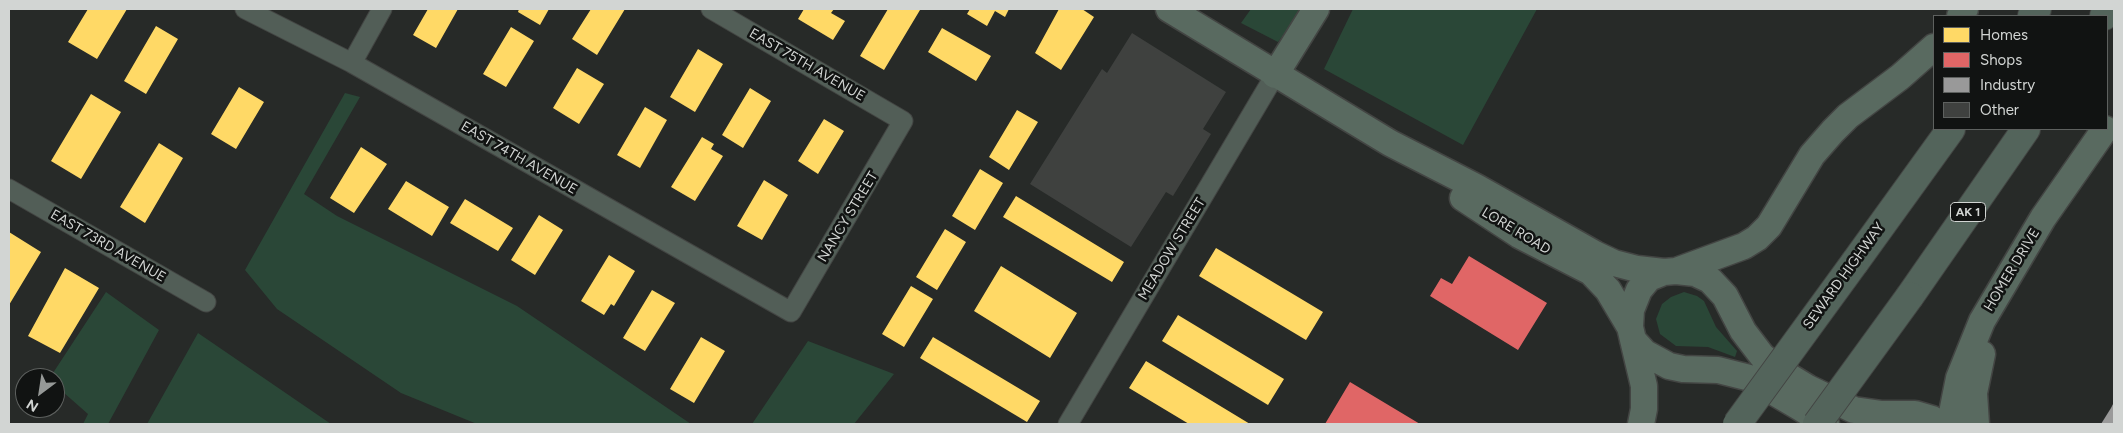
<!DOCTYPE html>
<style>
body{margin:0}
#map{position:relative;width:2123px;height:433px;overflow:hidden;background:#272a28;font-family:Figtree,sans-serif}
canvas{display:block}
.frame{position:absolute;inset:0;border:10px solid #d2d5d3;pointer-events:none}
.legend{position:absolute;left:1933px;top:15px;width:175px;height:115px;box-sizing:border-box;background:#111312;border:1px solid #5e615f;margin:0;padding:6px 9px;list-style:none;font-size:15px;color:#d2d5d3}
.legend li{display:flex;align-items:center;gap:10px;height:25px}
.legend b{width:25px;border:1px solid #5e615f}
.north{position:absolute;left:15px;top:368px;width:50px;height:50px;box-sizing:border-box;background:#111312;border:1px solid #5e615f;border-radius:50%;rotate:211deg;font-size:14px;font-weight:700;line-height:20px;text-align:center;color:#d2d5d3}
.north::after{content:'';display:block;margin:auto;width:18px;height:22px;background:#969997;clip-path:polygon(50% 0,100% 100%,50% 72%,0 100%)}
</style>
<div id="map">
<canvas width="2123" height="433"></canvas>
<div class="frame"></div>
<ul class="legend">
<li><b style="height:14px;background:#ffd966"></b>Homes</li>
<li><b style="height:14px;background:#e06666"></b>Shops</li>
<li><b style="height:14px;background:#999"></b>Industry</li>
<li><b style="height:14px;background:#3f413f"></b>Other</li>
</ul>
<div class="north">N</div>
</div>
<script>
const c = document.querySelector('canvas').getContext('2d');
c.lineJoin = 'round';
function paint(path, color) {
  c.fillStyle = color;
  c.fill(path, 'evenodd');
}
function toPath(rows) {
  const path = new Path2D();
  for (const r of rows) {
    path.moveTo(r[0], r[1]);
    for (let i = 2; i < r.length; i += 2) path.lineTo(r[i], r[i + 1]);
  }
  return path;
}
function trace(path, color, width, dash) {
  c.strokeStyle = color;
  c.lineWidth = width;
  c.lineCap = dash ? 'butt' : 'round';
  c.setLineDash(dash || []);
  c.stroke(path);
}
function label(font, color, halo, rows, align = 'center') {
  c.font = font + ' Figtree,sans-serif';
  c.lineWidth = 5;
  c.setLineDash([]);
  c.textBaseline = 'middle';
  c.strokeStyle = halo;
  c.fillStyle = color;
  for (const [text, x, y, turn = 0] of rows) {
    c.save();
    c.translate(x, y);
    c.rotate((+turn || 0) * Math.PI / 180);
    c.textAlign = isNaN(turn) ? turn : align;
    if (halo) c.strokeText(text, 0, 0);
    c.fillText(text, 0, 0);
    c.restore();
  }
}
paint(toPath([
 [1251,9,1303,9,1278,42,1241,23],
 [1353,9,1537,9,1463,145,1324,69],
 [345,93,360,97,304,194,337,216,517,306,691,424,477,424,401,393,277,309,245,270],
 [106,292,159,330,108,424,83,424,88,414,63,392,53,373],
 [1684,292,1697,296,1704,301,1716,327,1737,351,1735,357,1708,347,1676,346,1660,334,1656,319,1662,304,1671,297],
 [198,333,331,424,147,424],
 [808,341,894,374,854,424,752,424]
]), '#2a4737');
paint(toPath([
 [88,9,127,9,97,59,68,42],
 [428,9,458,9,436,48,413,35],
 [519,9,549,9,540,25,518,12],
 [591,9,625,9,597,55,572,39],
 [804,9,834,9,831,13,845,21,833,40,798,19],
 [888,9,920,10,884,70,860,56],
 [970,9,1009,9,1005,17,995,11,987,26,967,14],
 [1059,9,1082,9,1094,17,1061,70,1035,53],
 [156,26,178,39,146,94,124,81],
 [511,27,534,41,506,87,483,74],
 [942,28,991,56,976,81,928,52],
 [698,49,723,64,695,112,670,97],
 [577,68,604,84,579,124,553,108],
 [239,87,264,102,236,149,211,134],
 [750,88,771,101,743,148,722,135],
 [91,94,121,112,81,179,51,161],
 [645,107,667,120,640,168,617,155],
 [1017,110,1038,122,1009,170,989,157],
 [824,119,844,131,818,174,798,161],
 [702,137,714,144,711,149,723,156,695,201,671,187],
 [159,143,183,158,145,223,120,207],
 [361,147,387,164,354,213,330,198],
 [980,169,1003,183,975,230,952,216],
 [764,180,788,195,762,240,737,226],
 [406,181,449,207,432,236,388,209],
 [1016,196,1124,262,1112,282,1003,217],
 [465,199,513,228,498,251,450,223],
 [539,215,563,230,535,275,511,260],
 [945,229,966,242,937,290,916,277],
 [9,232,41,252,9,305],
 [1216,248,1323,312,1306,340,1199,276],
 [609,255,635,271,614,306,611,304,604,315,581,301],
 [1001,266,1077,313,1050,358,974,311],
 [65,268,99,288,60,353,28,336],
 [911,286,933,299,904,347,882,334],
 [652,290,675,303,645,351,623,338],
 [1178,315,1284,379,1268,405,1162,341],
 [701,337,725,351,694,403,670,389],
 [933,337,1040,401,1027,422,920,358],
 [1146,361,1250,424,1189,424,1129,388]
]), '#ffd966');
paint(toPath([
 [1469,256,1547,303,1518,350,1430,296,1441,278,1452,284],
 [1350,382,1420,424,1325,424]
]), '#e06666');
paint(toPath([
 [2114,402,2114,424,2101,424,2111,408]
]), '#999');
paint(toPath([
 [1132,33,1226,92,1203,129,1211,134,1173,196,1166,192,1131,247,1030,184,1102,69,1107,73]
]), '#3f413f');
const street = toPath([
 [245,9,352,63,791,312,903,121,711,9],
 [352,63,382,9],
 [9,189,206,302],
 [1068,424,1275,75]
]);
const secondary = toPath([
 [1169,9,1390,143,1476,187,1595,254,1614,263,1637,269,1664,272],
 [1960,16,1965,9],
 [1275,75,1316,9],
 [1463,198,1519,235,1591,272,1608,290,1630,327],
 [1676,271,1744,246,1757,238,1769,226,1812,155,1833,131,1848,116,1900,77,1934,47],
 [1633,340,1645,353,1669,366,1683,369,1718,370,1750,378,1801,408,1826,424],
 [1641,424,1644,409,1644,386,1630,327,1631,310,1639,290,1649,278,1664,272,1676,271,1695,273,1710,280,1725,296,1743,331,1762,356,1780,371,1808,388,1854,410,1882,414,1915,414,1932,419,1940,424],
 [1953,424,1952,413,1959,378,1982,321,2043,218,2105,129],
 [1976,424,1974,393,1982,354]
]);
const highway = toPath([
 [2032,16,2037,9],
 [2104,16,2109,9],
 [1855,262,1951,129],
 [1910,296,2026,129]
]);
trace(street, '#434543', 21);
trace(secondary, '#434543', 29);
trace(highway, '#434543', 30);
trace(street, '#525e57', 19);
trace(secondary, '#596a60', 26);
trace(highway, '#53645b', 28);
const highwayBridge = toPath([
 [1737,424,1855,262],
 [1817,424,1910,296]
]);
trace(highwayBridge, '#434543', 30, []);
trace(highwayBridge, '#53645b', 28);
for (const [x, y, w] of [
 [1968,212,35]
]) {
  const box = new Path2D();
  box.roundRect(x - w / 2, y - 9.5, w, 19, 4);
  c.fillStyle = '#111312';
  c.fill(box);
  trace(box, '#d2d5d3', 1);
}
label('bold 12px', '#d2d5d3', null, [
 ["AK 1",1968,212]
]);
label('14px', '#d2d5d3', '#111312', [
 ["EAST 75TH AVENUE",807,65,30],
 ["EAST 74TH AVENUE",519,158,30],
 ["NANCY STREET",848,217,-59],
 ["LORE ROAD",1516,231,31],
 ["EAST 73RD AVENUE",108,246,30],
 ["MEADOW STREET",1172,249,-59],
 ["HOMER DRIVE",2012,270,-59],
 ["SEWARD HIGHWAY",1844,276,-54]
]);
</script>
